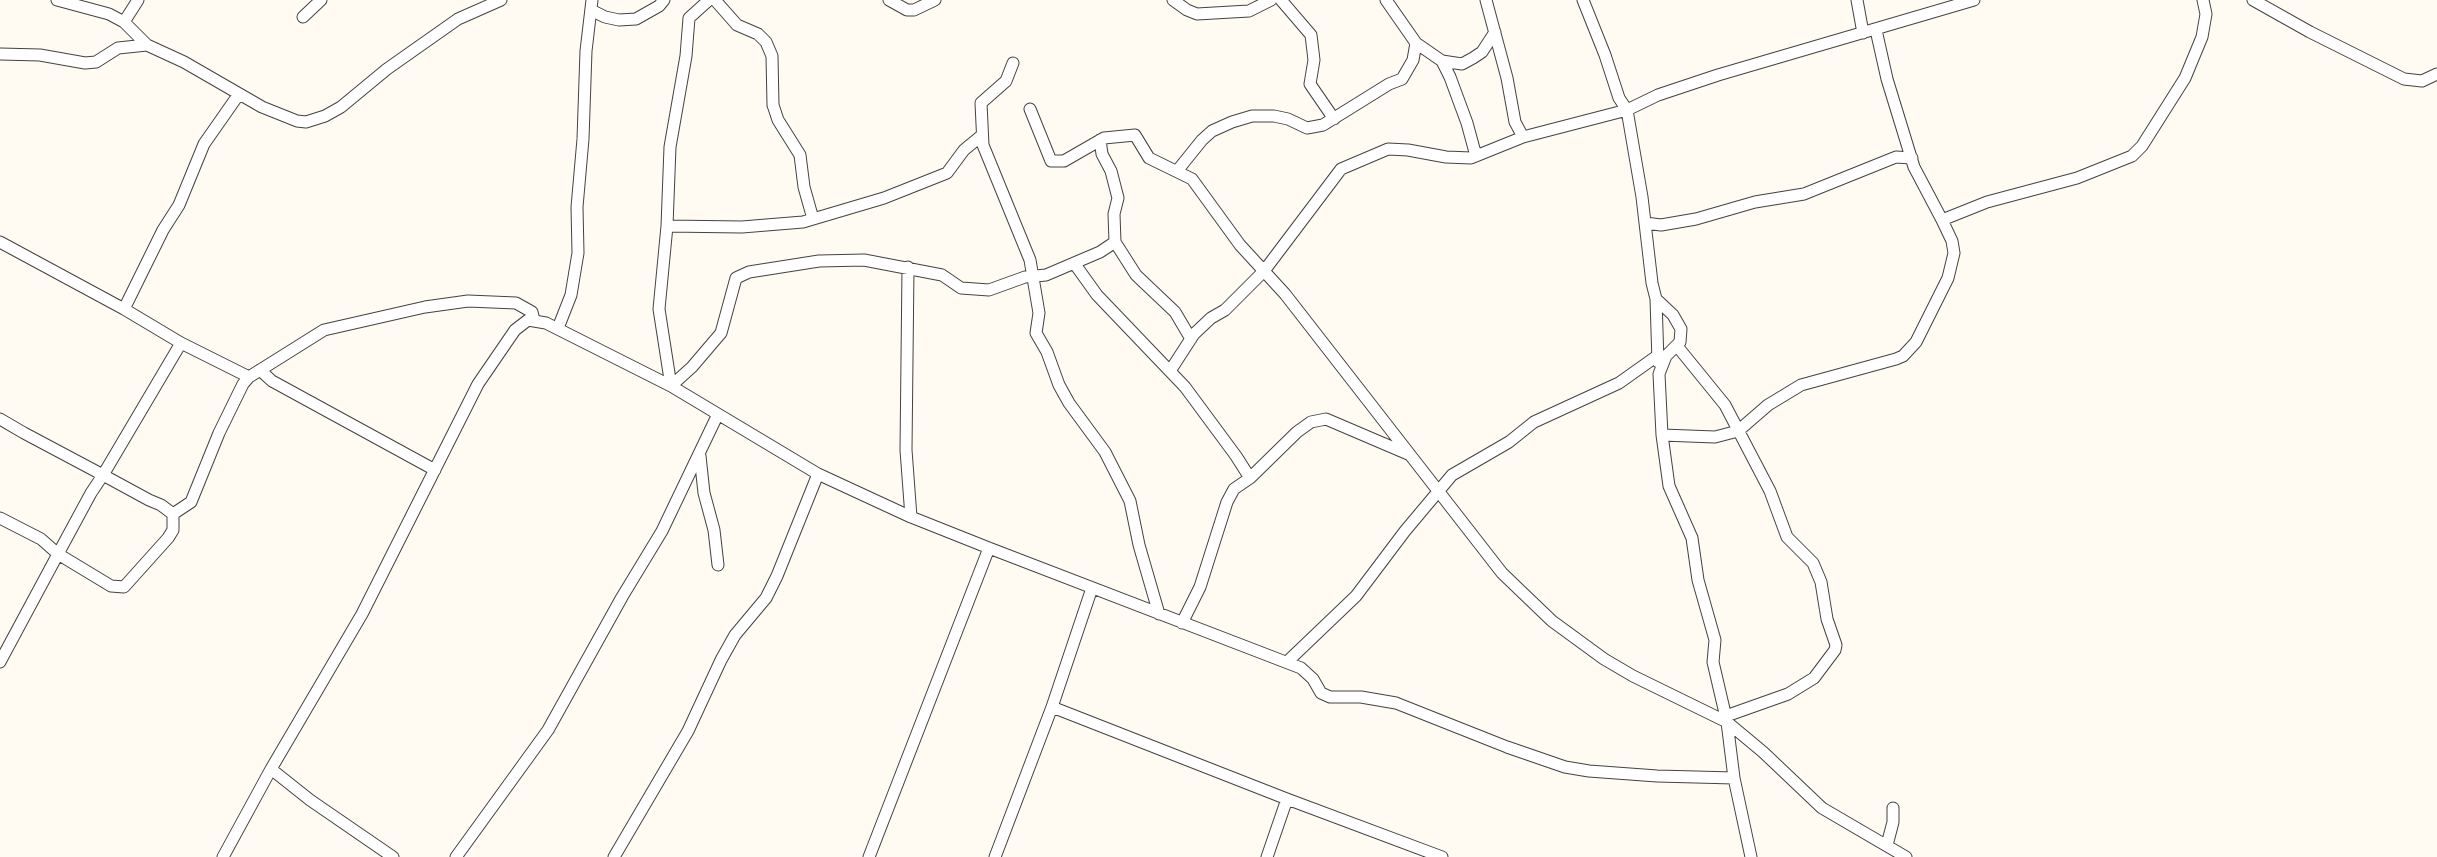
<!DOCTYPE html>
<style>
body{margin:0}
canvas{display:block;background:#fffaf2}
</style>
<canvas width="2437" height="857"></canvas>
<script>
const c = document.querySelector('canvas').getContext('2d');
c.lineJoin = 'round';
function toPath(rows) {
  const path = new Path2D();
  for (const r of rows) {
    path.moveTo(r[0], r[1]);
    for (let i = 2; i < r.length; i += 2) path.lineTo(r[i], r[i + 1]);
  }
  return path;
}
function trace(path, color, width, dash) {
  c.strokeStyle = color;
  c.lineWidth = width;
  c.lineCap = dash ? 'butt' : 'round';
  c.setLineDash(dash || []);
  c.stroke(path);
}
const minor = toPath([
 [57,0,109,14,124,22,147,45,184,62,262,107,297,121,306,122,325,116,341,107,387,69,458,19,501,0],
 [715,0,737,25,758,34,766,42,772,56,773,105,778,120,800,155,804,187,813,219],
 [889,0,907,10,914,10,935,0],
 [1173,0,1187,10,1197,14,1249,11,1271,0],
 [1281,0,1311,35,1314,60,1310,84,1334,119],
 [1386,0,1416,43,1442,61,1462,64,1473,58,1482,52,1495,32],
 [1486,0,1507,78,1515,122,1523,137,1627,110,1619,98,1605,55,1583,0],
 [1857,0,1863,33],
 [2253,0,2310,32,2404,79,2422,81,2437,74],
 [591,10,605,17,619,20,636,19,659,6,664,0],
 [303,17,321,0],
 [124,22,138,0],
 [0,54,40,55,85,63,96,62,118,48,147,45],
 [1442,61,1450,77,1467,123,1476,156],
 [1013,63,1006,81,981,103,983,145,1030,260,1039,313,1036,333,1047,352,1059,385,1069,403,1105,452,1130,501,1139,545,1159,614],
 [1030,109,1051,161,1064,161,1104,138,1135,135,1149,158,1192,179,1240,245,1285,294,1502,573,1552,621,1604,659,1633,676,1727,722,1763,752,1822,808,1906,857],
 [1100,140,1102,154,1111,171,1118,198,1114,214,1115,242,1136,275,1175,312,1191,339],
 [1177,171,1202,140,1212,131,1232,122,1252,116,1274,116,1288,119,1307,128,1323,125,1389,84,1402,79,1413,60,1416,43],
 [1942,220,1987,202,2077,178,2132,156,2142,146,2185,78,2202,37,2206,14,2203,0],
 [1645,223,1661,225,1696,219,1755,202,1804,194,1896,157,1912,158],
 [667,226,742,227,803,222,884,198,947,173,964,150,981,136],
 [0,242,124,309,181,343,249,377],
 [1074,263,1097,295,1185,387,1236,456,1250,478],
 [908,267,906,450,911,517],
 [1656,299,1658,362],
 [124,309,163,230,179,205,204,144,239,94],
 [558,328,571,295,578,253,577,207,583,139,586,51,592,0],
 [1677,346,1725,405,1770,491,1787,537,1813,563,1821,582,1827,619,1836,645,1835,650,1814,678,1788,694,1726,716],
 [260,370,272,381,435,470],
 [1170,371,1194,334,1211,318,1225,310,1264,271,1341,169,1388,149,1408,150,1446,157,1471,158,1523,137],
 [671,386,692,367,721,333,736,278,749,272,819,261,864,260,942,275,961,288,989,290,1025,277,1046,275,1100,252,1115,242],
 [671,386,659,309,667,226,670,147,686,56,689,18,709,0],
 [0,419,24,433,103,475,149,500,161,505,173,514,173,530,168,538,124,587,111,586,58,554,91,493,103,475,181,343],
 [1662,435,1715,437,1738,431,1768,405,1801,385,1896,359,1903,356,1916,342,1948,278,1954,253,1952,241,1942,220,1914,167,1887,79,1876,30],
 [700,456,704,493,714,530,718,565],
 [173,514,191,502,219,433,243,384,249,377,324,330,425,307,468,301,516,303,532,312,534,320],
 [0,518,41,539,58,554,0,662],
 [1182,623,1200,587,1227,502,1234,489,1250,478,1297,432,1311,422,1326,419,1408,454],
 [1287,662,1356,596,1405,531,1452,475,1509,442,1534,422,1619,383,1657,356],
 [1052,707,1287,799,1442,857],
 [271,769,310,800,393,857],
 [1887,845,1893,822,1893,808],
 [223,857,271,769,362,614,478,384,515,330,528,320,546,323,671,386,818,474,911,517,989,548,1301,668,1313,679,1321,693,1330,697,1361,697,1396,703,1507,747,1565,767,1589,771,1657,776,1734,778],
 [456,857,548,730,622,597,662,531,718,414],
 [614,857,688,731,721,660,735,635,766,598,777,576,818,474],
 [869,857,989,548],
 [995,857,1052,707,1092,588],
 [1267,857,1287,799],
 [1751,857,1734,778,1727,722,1713,662,1715,640,1698,580,1692,538,1669,486,1662,435,1659,374,1666,356,1680,342,1681,329,1673,315,1656,299,1652,283,1642,197,1627,110,1658,95,1718,75,1974,0]
]);
trace(minor, '#434343', 13);
trace(minor, '#fff', 11);
</script>
